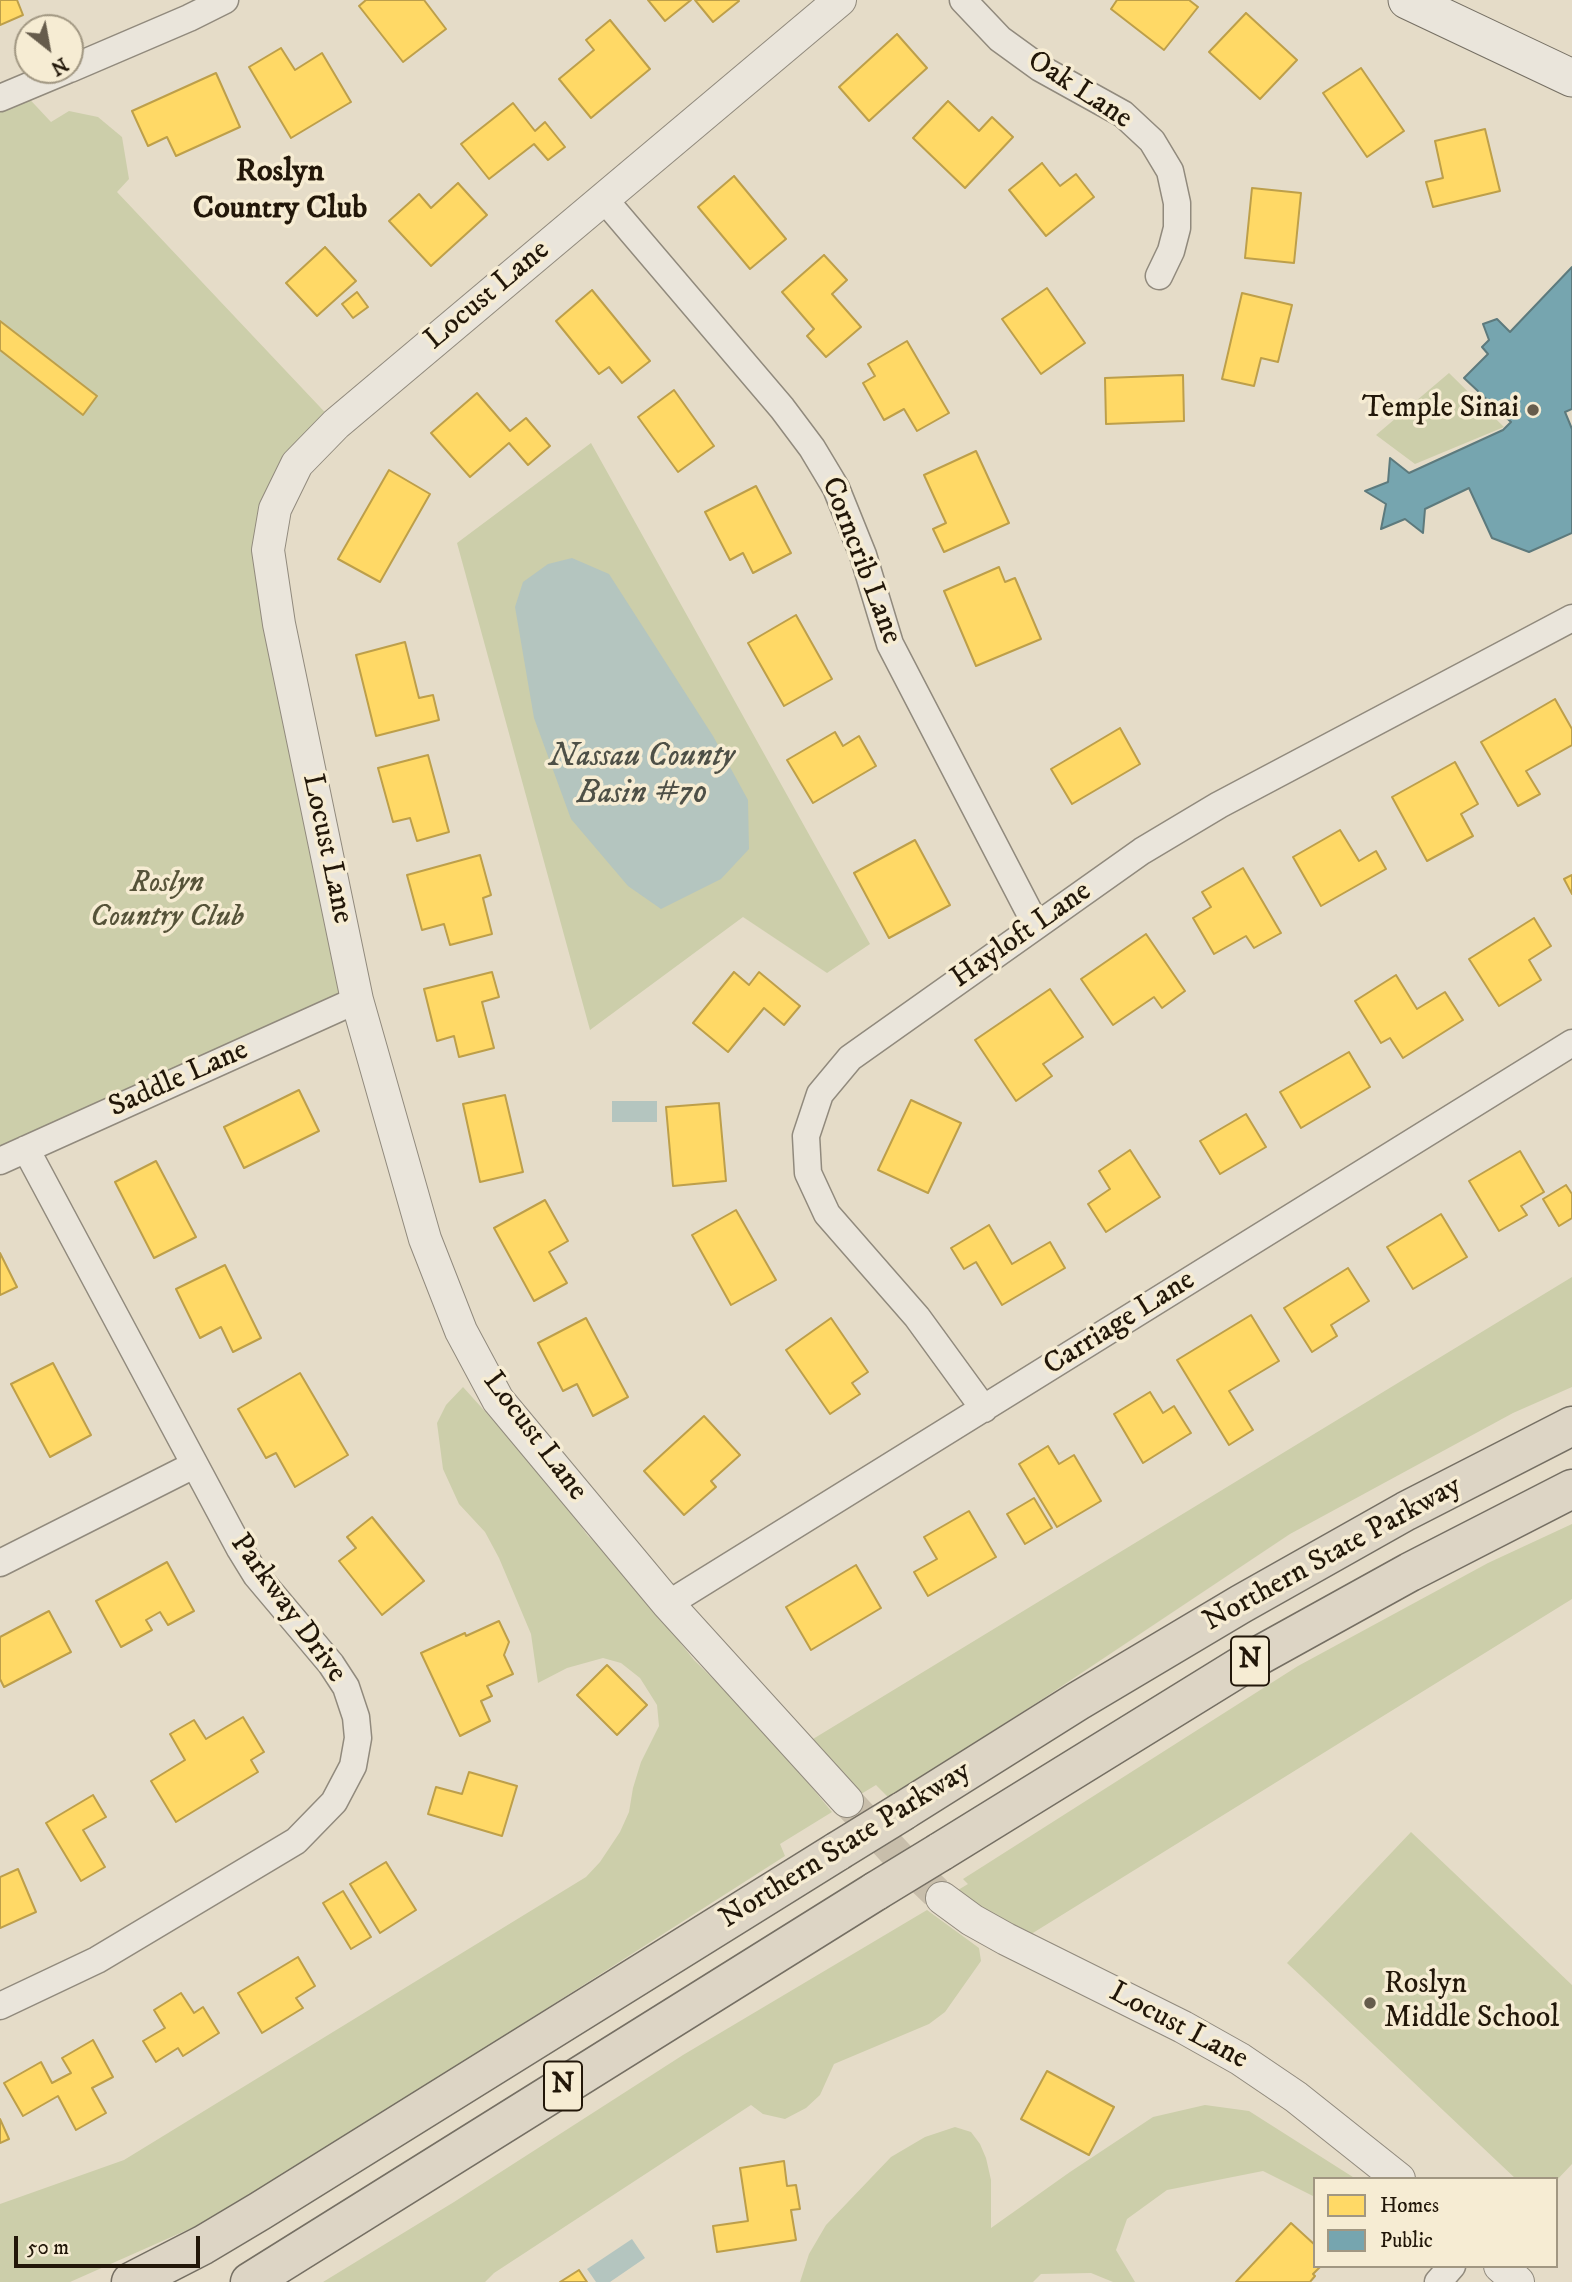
<!DOCTYPE html>
<style>
body{margin:0}
#map{position:relative;width:1572px;height:2282px;overflow:hidden;background:#e5dcc8;font-family:"IM FELL DW Pica",serif}
canvas{display:block}
.legend{position:absolute;left:1313px;top:2177px;width:245px;height:91px;box-sizing:border-box;background:#f6ecd3;border:2px solid #a19782;margin:0;padding:9px 12px;list-style:none;font-size:21px;color:#221709}
.legend li{display:flex;align-items:center;gap:14px;height:35px}
.legend b{width:35px;border:2px solid #a19782}
.north{position:absolute;left:14px;top:14px;width:70px;height:70px;box-sizing:border-box;background:#f6ecd3;border:2px solid #a19782;border-radius:50%;rotate:149deg;font-size:19px;font-weight:700;line-height:28px;text-align:center;color:#221709}
.north::after{content:'';display:block;margin:auto;width:24px;height:32px;background:#665c4c;clip-path:polygon(50% 0,100% 100%,50% 72%,0 100%)}
.scale{position:absolute;left:14px;top:2236px;width:186px;height:32px;box-sizing:border-box;border:4px solid #221709;border-top:0;padding-left:9px;font-size:21px;line-height:24px;white-space:nowrap;color:#221709;-webkit-text-stroke:5px #f6ecd3;paint-order:stroke}
</style>
<div id="map">
<canvas width="1572" height="2282"></canvas>
<ul class="legend">
<li><b style="height:19px;background:#ffd966"></b>Homes</li>
<li><b style="height:19px;background:#76a5af"></b>Public</li>
</ul>
<div class="north">N</div>
<div class="scale">50 m</div>
</div>
<script>
const c = document.querySelector('canvas').getContext('2d');
c.lineJoin = 'round';
function paint(path, color) {
  c.fillStyle = color;
  c.fill(path, 'evenodd');
}
function toPath(rows) {
  const path = new Path2D();
  for (const r of rows) {
    path.moveTo(r[0], r[1]);
    for (let i = 2; i < r.length; i += 2) path.lineTo(r[i], r[i + 1]);
  }
  return path;
}
function trace(path, color, width, dash) {
  c.strokeStyle = color;
  c.lineWidth = width;
  c.lineCap = dash ? 'butt' : 'round';
  c.setLineDash(dash || []);
  c.stroke(path);
}
function label(font, color, halo, rows, align = 'center') {
  c.font = font + ' "IM FELL DW Pica",serif';
  c.lineWidth = 7;
  c.setLineDash([]);
  c.textBaseline = 'middle';
  c.strokeStyle = halo;
  c.fillStyle = color;
  for (const [text, x, y, turn = 0] of rows) {
    c.save();
    c.translate(x, y);
    c.rotate((+turn || 0) * Math.PI / 180);
    c.textAlign = isNaN(turn) ? turn : align;
    if (halo) c.strokeText(text, 0, 0);
    c.fillText(text, 0, 0);
    c.restore();
  }
}
paint(toPath([
 [21,90,51,122,69,111,98,117,122,137,129,179,117,192,336,424,275,509,357,1000,0,1158,0,98],
 [1449,373,1504,427,1415,464,1376,435],
 [591,443,870,944,827,973,743,917,590,1030,457,543],
 [1572,1277,1572,1387,1513,1413,1290,1534,1044,1698,889,1798,876,1785,861,1794,813,1739],
 [463,1387,547,1480,588,1536,632,1575,659,1616,694,1660,763,1728,832,1812,780,1844,785,1856,230,2211,70,2282,0,2282,0,2204,124,2160,586,1877,600,1862,620,1832,629,1812,633,1788,641,1762,659,1726,657,1705,640,1678,621,1663,603,1658,567,1668,538,1683,531,1634,499,1558,485,1532,459,1504,443,1469,437,1423,446,1405],
 [1572,1524,1572,1599,1028,1936,987,1914,958,1890,968,1884,963,1879,1298,1666,1488,1563],
 [1411,1832,1572,1985,1572,2164,1556,2181,1556,2179,1516,2179,1287,1963],
 [927,1910,979,1948,981,1961,945,2012,929,2024,834,2064,820,2095,806,2108,785,2119,763,2114,751,2105,494,2273,485,2282,323,2282,454,2202,683,2055],
 [1205,2105,1249,2111,1356,2179,1315,2179,1315,2197,1263,2171,1167,2190,1127,2219,1116,2250,1135,2282,1113,2282,1091,2273,1041,2274,1033,2282,800,2282,809,2254,826,2225,891,2157,925,2137,955,2127,971,2132,980,2144,986,2158,991,2180,991,2228,1070,2172,1153,2117]
]), '#ccceaa');
paint(toPath([
 [572,558,609,574,713,736,748,800,749,849,721,879,661,909,628,886,571,819,534,718,515,607,523,582,548,564],
 [612,1101,657,1101,657,1122,612,1122],
 [632,2239,645,2258,610,2282,596,2282,587,2269]
]), '#b4c5bf');
const homes = toPath([
 [0,0,17,0,23,15,0,25,0,0],
 [366,0,424,0,446,29,403,62,359,6,366,0],
 [648,0,691,0,665,21,648,0],
 [695,0,738,0,739,1,713,22,695,0],
 [1117,0,1189,0,1198,7,1164,50,1111,9,1117,0],
 [1246,13,1297,60,1260,99,1209,52,1246,13],
 [610,20,650,69,591,118,559,79,594,50,586,40,610,20],
 [897,34,927,68,869,121,839,87,897,34],
 [281,48,295,70,322,53,351,102,291,138,249,67,281,48],
 [1361,68,1404,131,1367,157,1323,93,1361,68],
 [216,73,240,127,176,156,167,137,148,146,132,111,216,73],
 [948,101,979,131,992,117,1013,137,965,188,913,138,948,101],
 [513,103,535,131,545,122,565,147,548,160,534,144,489,179,461,144,513,103],
 [1485,129,1500,191,1433,207,1426,182,1443,178,1435,141,1485,129],
 [1042,163,1060,186,1076,174,1094,197,1046,236,1009,190,1042,163],
 [734,176,786,239,750,269,698,207,734,176],
 [458,183,487,215,431,266,389,221,419,194,431,208,458,183],
 [1252,188,1301,193,1294,263,1245,258,1252,188],
 [325,247,356,281,317,316,286,283,325,247],
 [824,255,847,280,832,294,861,327,826,357,807,336,814,329,782,292,824,255],
 [1047,288,1085,343,1041,374,1002,319,1047,288],
 [592,290,650,361,622,383,609,367,599,374,556,321,592,290],
 [357,292,368,307,353,318,342,304,357,292],
 [1242,293,1292,305,1278,362,1261,358,1254,386,1222,379,1242,293],
 [0,321,97,396,83,415,0,350,0,321],
 [907,341,949,413,917,431,904,409,884,420,863,383,875,376,868,364,907,341],
 [1183,375,1184,421,1106,424,1105,378,1183,375],
 [674,390,714,446,678,472,638,417,674,390],
 [477,393,510,431,526,418,550,446,528,465,509,443,470,477,431,433,477,393],
 [976,451,1009,523,944,552,933,529,946,523,924,475,976,451],
 [389,470,430,494,380,582,338,559,389,470],
 [756,486,791,553,753,573,743,553,730,560,705,512,756,486],
 [999,567,1005,582,1015,578,1041,639,976,666,944,591,999,567],
 [796,615,832,679,784,706,748,643,796,615],
 [405,642,419,698,433,695,439,720,376,736,356,655,405,642],
 [1555,699,1572,729,1572,745,1526,771,1540,794,1518,806,1481,742,1555,699],
 [1120,728,1140,764,1072,804,1051,769,1120,728],
 [835,732,843,746,859,736,876,766,813,803,787,760,835,732],
 [428,755,449,832,417,841,410,818,393,822,378,768,428,755],
 [1455,762,1478,804,1461,814,1473,836,1427,861,1392,797,1455,762],
 [1340,830,1359,861,1376,851,1386,869,1321,906,1293,857,1340,830],
 [915,840,950,905,889,938,854,873,915,840],
 [480,855,491,895,483,898,492,934,450,945,444,924,422,930,407,875,480,855],
 [1243,868,1281,933,1254,948,1246,936,1214,954,1193,918,1211,907,1202,892,1243,868],
 [1572,875,1572,894,1564,879,1572,875],
 [1534,918,1551,946,1529,960,1541,980,1499,1006,1469,959,1534,918],
 [1146,934,1185,991,1162,1008,1154,997,1113,1025,1081,979,1146,934],
 [492,972,499,997,482,1002,494,1048,459,1057,454,1036,437,1041,424,989,492,972],
 [734,972,749,985,759,972,800,1006,784,1025,764,1008,728,1052,693,1023,734,972],
 [1396,975,1417,1009,1445,992,1463,1020,1403,1058,1390,1038,1381,1043,1355,1001,1396,975],
 [1050,989,1083,1037,1043,1064,1052,1076,1016,1101,975,1040,1050,989],
 [1349,1052,1370,1087,1301,1128,1280,1092,1349,1052],
 [299,1090,319,1131,244,1168,224,1127,299,1090],
 [505,1095,523,1172,480,1182,463,1104,505,1095],
 [911,1100,961,1123,928,1193,878,1170,911,1100],
 [719,1103,726,1181,673,1186,666,1107,719,1103],
 [1246,1114,1266,1147,1220,1174,1200,1141,1246,1114],
 [1130,1150,1160,1197,1106,1232,1088,1204,1110,1189,1099,1171,1130,1150],
 [1520,1151,1544,1192,1521,1206,1527,1215,1499,1231,1469,1181,1520,1151],
 [156,1161,196,1237,154,1258,115,1182,156,1161],
 [1566,1185,1572,1194,1572,1218,1559,1226,1543,1199,1566,1185],
 [545,1200,568,1241,549,1252,567,1283,534,1301,494,1228,545,1200],
 [736,1210,776,1280,731,1305,692,1235,736,1210],
 [1441,1214,1467,1257,1413,1289,1387,1247,1441,1214],
 [989,1225,1012,1264,1050,1242,1065,1268,1002,1305,976,1262,964,1269,951,1248,989,1225],
 [0,1253,17,1287,0,1295,0,1253],
 [225,1265,261,1338,233,1352,221,1327,200,1338,176,1289,225,1265],
 [1348,1268,1369,1301,1331,1325,1337,1336,1312,1352,1284,1308,1348,1268],
 [1251,1315,1279,1361,1229,1391,1253,1430,1229,1445,1177,1360,1251,1315],
 [586,1318,628,1397,593,1416,577,1384,563,1391,538,1343,586,1318],
 [831,1318,868,1372,852,1383,860,1394,830,1414,786,1350,831,1318],
 [53,1363,91,1435,50,1457,11,1384,53,1363],
 [300,1373,348,1455,295,1487,276,1453,266,1458,238,1409,300,1373],
 [1150,1392,1163,1413,1174,1406,1191,1433,1143,1463,1114,1414,1150,1392],
 [704,1416,740,1455,711,1481,716,1487,684,1515,644,1471,704,1416],
 [1048,1446,1059,1464,1074,1455,1101,1501,1057,1527,1019,1464,1048,1446],
 [1034,1498,1052,1528,1025,1544,1007,1514,1034,1498],
 [969,1511,996,1557,928,1596,914,1572,937,1559,924,1537,969,1511],
 [372,1517,424,1581,382,1615,339,1561,356,1548,347,1537,372,1517],
 [167,1562,194,1611,168,1625,160,1612,146,1620,152,1630,121,1647,96,1601,167,1562],
 [856,1565,881,1608,811,1650,786,1607,856,1565],
 [49,1611,71,1652,4,1687,0,1679,0,1637,49,1611],
 [499,1621,509,1642,504,1655,513,1674,487,1686,492,1696,481,1701,490,1721,460,1736,421,1653,465,1633,466,1636,499,1621],
 [607,1665,647,1705,617,1735,577,1695,607,1665],
 [243,1717,264,1752,251,1760,258,1772,176,1822,151,1781,185,1760,170,1734,194,1720,206,1739,243,1717],
 [469,1772,517,1786,502,1836,428,1814,436,1787,462,1794,469,1772],
 [93,1795,106,1817,83,1830,105,1867,81,1881,46,1823,93,1795],
 [386,1862,416,1910,380,1933,350,1884,386,1862],
 [18,1869,36,1912,0,1928,0,1877,18,1869],
 [343,1891,371,1937,351,1949,323,1903,343,1891],
 [298,1957,315,1986,296,1998,303,2008,262,2033,238,1993,298,1957],
 [181,1993,194,2013,203,2007,219,2033,183,2056,178,2048,156,2062,143,2041,165,2028,154,2010,181,1993],
 [93,2040,113,2077,92,2088,106,2113,76,2130,58,2096,23,2116,4,2083,41,2062,52,2083,71,2073,62,2058,93,2040],
 [1047,2071,1114,2107,1089,2155,1021,2119,1047,2071],
 [0,2119,9,2139,0,2143,0,2119],
 [784,2161,787,2186,796,2185,800,2209,791,2210,796,2240,717,2252,713,2226,748,2221,740,2168,784,2161],
 [1291,2223,1315,2245,1315,2266,1321,2266,1313,2274,1315,2276,1310,2282,1236,2282,1291,2223],
 [579,2270,587,2282,560,2282,579,2270]
]);
paint(homes, '#ffd966');
trace(homes, '#bd9f4a', 2);
const public = toPath([
 [1572,267,1572,409,1565,412,1572,429,1572,533,1529,552,1492,538,1469,488,1425,509,1423,533,1405,519,1381,529,1386,504,1365,491,1388,482,1390,458,1409,473,1503,430,1511,422,1464,378,1488,354,1482,347,1489,340,1483,324,1497,319,1510,332,1572,267]
]);
paint(public, '#76a5af');
trace(public, '#5d7a7d', 2);
trace(toPath([
 [847,1801,900,1858,942,1898]
]), '#c8beab', 32, [32, 16]);
const minor = toPath([
 [963,0,1000,39,1040,68,1123,114,1152,141,1170,171,1177,203,1177,228,1171,251,1159,276],
 [70,69,189,18,225,0],
 [0,98,67,70],
 [604,199,782,408,812,448,836,488,863,555,890,644,1036,925],
 [0,1161,357,1000],
 [984,1409,917,1317,827,1214,808,1173,806,1136,820,1094,850,1058,1142,851,1219,805,1572,618],
 [0,1563,194,1465],
 [668,1604,1572,1043],
 [0,2006,97,1960,296,1841,334,1802,353,1766,358,1738,356,1717,346,1687,331,1664,256,1575,240,1549,26,1149],
 [1438,2282,1452,2266]
]);
const tertiary = toPath([
 [840,0,336,424,297,464,275,509,268,550,279,624,357,1000,425,1239,461,1331,498,1400,668,1604,847,1801],
 [942,1898,972,1920,1006,1939,1183,2027,1240,2059,1296,2097,1399,2179],
 [1500,2266,1518,2282]
]);
const secondary = toPath([
 [1407,0,1572,78]
]);
const motorway = toPath([
 [903,1811,1078,1701,1241,1604,1406,1511,1572,1426],
 [940,1852,1251,1660,1410,1572,1572,1489],
 [131,2282,203,2245,260,2211,838,1851],
 [250,2282,876,1891]
]);
trace(minor, '#918a7d', 29);
trace(tertiary, '#918a7d', 34);
trace(secondary, '#756f63', 39);
trace(motorway, '#756f63', 41);
trace(minor, '#eae5db', 26);
trace(tertiary, '#eae5db', 32);
trace(secondary, '#eae5db', 37);
trace(motorway, '#ddd5c5', 38);
const motorwayBridge = toPath([
 [838,1851,903,1811],
 [876,1891,940,1852]
]);
trace(motorwayBridge, '#756f63', 41, []);
trace(motorwayBridge, '#ddd5c5', 38);
for (const [x, y, r, color] of [
 [1533,410,7,"#665c4c"],
 [1370,2003,7,"#665c4c"]
]) {
  const dot = new Path2D();
  dot.arc(x, y, r, 0, 2 * Math.PI);
  c.fillStyle = color;
  c.fill(dot);
  trace(dot, '#f6ecd3', 2.5);
}
for (const [x, y, w] of [
 [1250,1661,38],
 [563,2086,38]
]) {
  const box = new Path2D();
  box.roundRect(x - w / 2, y - 24.5, w, 49, 5);
  c.fillStyle = '#f6ecd3';
  c.fill(box);
  trace(box, '#221709', 2);
}
label('bold 28px', '#221709', null, [
 ["N",1250,1661],
 ["N",563,2086]
]);
label('30px', '#221709', '#f6ecd3', [
 ["Oak Lane",1079,91,33],
 ["Locust Lane",488,296,-40],
 ["Corncrib Lane",860,561,69],
 ["Locust Lane",326,849,78],
 ["Hayloft Lane",1022,936,-35],
 ["Saddle Lane",179,1080,-24],
 ["Carriage Lane",1120,1324,-32],
 ["Locust Lane",534,1437,53],
 ["Northern State Parkway",1333,1555,-29],
 ["Parkway Drive",287,1609,54],
 ["Northern State Parkway",846,1846,-32],
 ["Locust Lane",1178,2027,28]
]);
label('30px', '#221709', '#f6ecd3', [
 ["Temple Sinai",1519,410],
 ["Roslyn",1384,1986,"left"],
 ["Middle School",1384,2020,"left"]
], 'right');
label('italic 30px', '#565339', '#f6ecd3', [
 ["Roslyn",167,885],
 ["Country Club",167,919]
]);
label('bold 32px', '#221709', '#f6ecd3', [
 ["Roslyn",280,173],
 ["Country Club",280,210]
]);
label('italic 32px', '#4e5047', '#f6ecd3', [
 ["Nassau County",642,758],
 ["Basin #70",642,795]
]);
</script>
